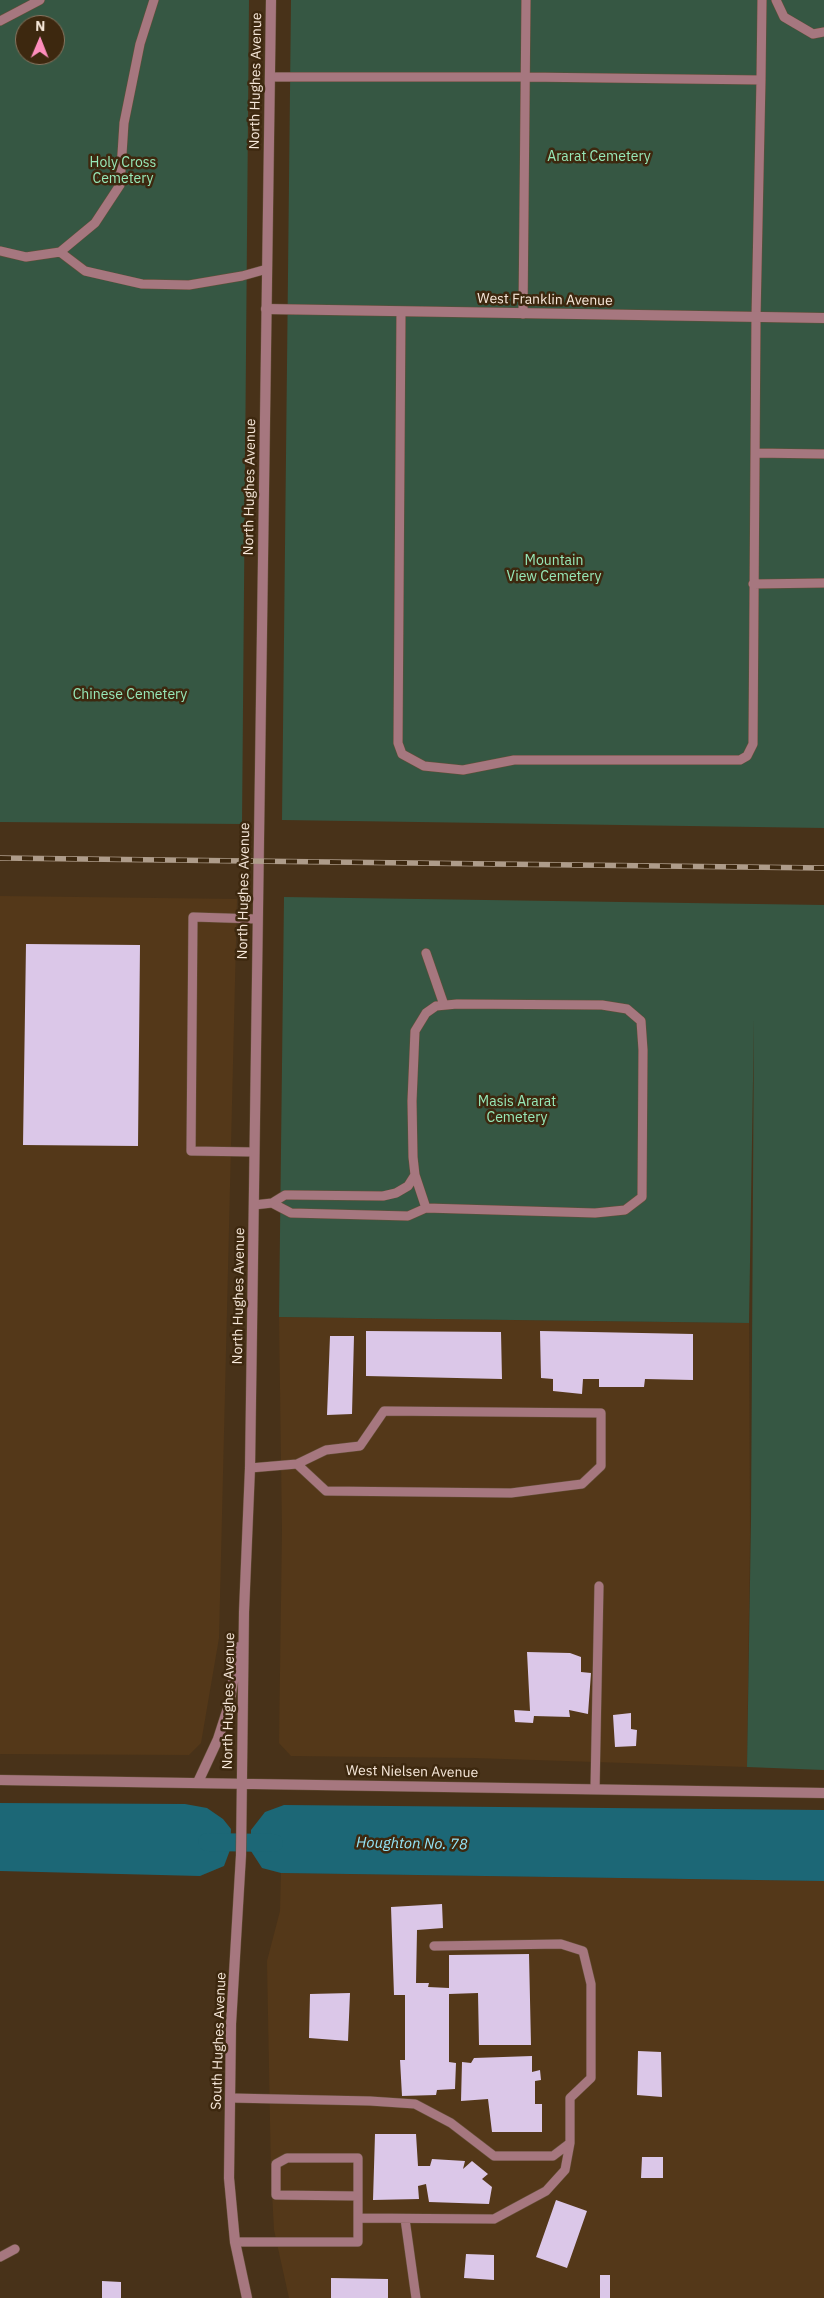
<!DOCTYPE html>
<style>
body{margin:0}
#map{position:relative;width:824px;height:2298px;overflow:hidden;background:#483219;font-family:"IBM Plex Sans",sans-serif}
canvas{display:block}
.north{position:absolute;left:15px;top:15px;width:50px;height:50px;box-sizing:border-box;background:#3d280f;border:1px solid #877560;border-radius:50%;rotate:1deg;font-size:14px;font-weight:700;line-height:20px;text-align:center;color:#f7e8da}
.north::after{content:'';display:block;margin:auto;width:18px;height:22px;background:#fe8ebd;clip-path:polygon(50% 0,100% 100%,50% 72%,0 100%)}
</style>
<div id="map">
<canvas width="824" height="2298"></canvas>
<div class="north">N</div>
</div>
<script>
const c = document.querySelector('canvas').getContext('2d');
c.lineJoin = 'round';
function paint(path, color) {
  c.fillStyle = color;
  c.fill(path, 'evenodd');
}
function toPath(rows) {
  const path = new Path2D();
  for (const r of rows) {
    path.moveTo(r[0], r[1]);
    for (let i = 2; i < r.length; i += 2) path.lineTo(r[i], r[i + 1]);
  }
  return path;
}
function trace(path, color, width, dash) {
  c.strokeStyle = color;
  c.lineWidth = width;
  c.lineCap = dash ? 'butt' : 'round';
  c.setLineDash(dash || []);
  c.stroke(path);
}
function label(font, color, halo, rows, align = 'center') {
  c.font = font + ' "IBM Plex Sans",sans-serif';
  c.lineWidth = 5;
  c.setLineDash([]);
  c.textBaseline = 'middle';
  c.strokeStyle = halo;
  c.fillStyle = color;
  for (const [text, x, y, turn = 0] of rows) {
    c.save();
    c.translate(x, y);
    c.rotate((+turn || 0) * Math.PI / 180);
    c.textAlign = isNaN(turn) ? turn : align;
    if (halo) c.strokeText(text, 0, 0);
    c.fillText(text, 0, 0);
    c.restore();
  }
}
paint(toPath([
 [0,896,237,899,219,1638,201,1743,189,1755,0,1754],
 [279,1317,749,1323,750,1535,747,1767,474,1758,291,1756,279,1743,282,1530],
 [281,1873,824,1881,824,2298,289,2298,274,2230,271,2174,267,1961,280,1911]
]), '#543819');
paint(toPath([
 [0,0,249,0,242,824,0,822],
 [25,25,55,25,55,55,25,55],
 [291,0,824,0,824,828,282,820],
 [284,897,824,905,824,1770,747,1767,751,1520,754,1019,749,1323,279,1317]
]), '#365743');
paint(toPath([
 [0,1803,185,1804,207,1808,223,1819,231,1829,230,1850,224,1866,200,1876,0,1871],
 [284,1805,824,1810,824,1881,281,1873,262,1868,251,1851,251,1830,265,1812]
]), '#1c6776');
trace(toPath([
 [207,1842,274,1843]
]), '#1c6776', 18);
paint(toPath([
 [26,944,140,945,138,1146,23,1145],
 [366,1331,501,1332,502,1379,366,1376],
 [540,1331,693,1334,693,1380,645,1379,644,1387,599,1387,599,1379,583,1379,582,1394,553,1391,553,1379,541,1378],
 [330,1336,354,1336,352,1414,327,1415],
 [527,1652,570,1653,581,1657,581,1672,591,1673,588,1714,569,1710,570,1717,534,1716,533,1723,515,1722,514,1710,530,1711],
 [631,1713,631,1729,637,1730,636,1746,615,1747,613,1715],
 [442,1904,443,1928,417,1930,416,1983,429,1983,428,1987,449,1988,449,1955,529,1954,531,2045,479,2045,478,1993,449,1994,449,2062,456,2063,455,2089,437,2090,436,2095,402,2096,400,2060,405,2060,405,1995,394,1995,391,1907],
 [350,1993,348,2041,309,2038,310,1994],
 [638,2051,661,2052,662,2097,637,2095],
 [532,2056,532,2072,540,2070,541,2080,535,2081,535,2104,542,2104,542,2132,492,2132,488,2099,461,2101,462,2062,471,2063,474,2058],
 [375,2134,416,2134,418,2166,430,2166,432,2159,465,2161,463,2169,472,2161,488,2174,482,2179,492,2187,489,2204,429,2202,426,2184,418,2186,419,2199,373,2200],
 [642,2157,663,2157,663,2178,641,2178],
 [556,2200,587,2211,567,2268,536,2257],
 [466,2254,494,2255,494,2280,464,2278],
 [600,2275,610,2275,610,2298,600,2298],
 [331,2278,388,2279,388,2298,331,2298],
 [102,2281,121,2282,121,2298,102,2298]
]), '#dbc7e8');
const service = toPath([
 [776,0,784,17,813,34,824,32],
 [0,21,40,0],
 [270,77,526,77,761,80,756,317,753,744,747,756,740,760,514,760,463,770,424,766,402,754,398,743,401,312],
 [761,80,762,0],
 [0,251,26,257,60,252,85,271,142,284,189,285,242,276,267,269],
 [60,252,95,223,120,185,124,123,140,44,154,0],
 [523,314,526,0],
 [755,453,824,454],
 [753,584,824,583],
 [426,953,444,1005],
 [254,1152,191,1151,193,917,257,919],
 [272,1203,291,1213,408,1216,426,1208,595,1213,625,1210,642,1197,643,1050,641,1021,627,1009,602,1005,457,1004,436,1006,426,1013,415,1031,412,1101,413,1157,415,1175,426,1208],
 [254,1205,272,1203,285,1195,291,1195,383,1196,396,1193,408,1186,415,1175],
 [250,1468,297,1464,326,1450,360,1446,384,1411,601,1413,601,1466,582,1484,511,1493,326,1491,297,1464],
 [595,1789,599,1586],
 [231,2098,370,2101,415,2104,451,2123,494,2156,553,2156,570,2143,570,2098,591,2078,591,1984,583,1951,561,1944,434,1946],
 [358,2196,276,2195,276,2164,287,2158,358,2158,358,2218],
 [405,2219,416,2298],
 [235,2242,358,2242,358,2218,494,2219,546,2191,565,2170,570,2143],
 [0,2257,15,2249]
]);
const minor = toPath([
 [266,309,824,318]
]);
const tertiary = toPath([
 [0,1780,824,1793],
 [198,1782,218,1739,229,1705,239,1647],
 [247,2298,235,2242,229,2178,231,2024,241,1855,244,1612,250,1468,271,0]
]);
trace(service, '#644f38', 10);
trace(minor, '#644f38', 11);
trace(tertiary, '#644f38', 11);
trace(service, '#a6777f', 9);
trace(minor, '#a6777f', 10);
trace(tertiary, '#a6777f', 10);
const rail = toPath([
 [0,858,824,868]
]);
trace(rail, '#ae9c8a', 5.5);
trace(rail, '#3d280f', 4, [11]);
label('14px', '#f7e8da', '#3d280f', [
 ["North Hughes Avenue",256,81,-89],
 ["West Franklin Avenue",545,300,1],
 ["North Hughes Avenue",250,487,-89],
 ["North Hughes Avenue",244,891,-89],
 ["North Hughes Avenue",239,1296,-89],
 ["North Hughes Avenue",229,1701,-89],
 ["West Nielsen Avenue",412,1772,1],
 ["South Hughes Avenue",219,2041,-88]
]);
label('14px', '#97e8b8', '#3d280f', [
 ["Ararat Cemetery",599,157],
 ["Holy Cross",123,163],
 ["Cemetery",123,179],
 ["Mountain",554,561],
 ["View Cemetery",554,577],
 ["Chinese Cemetery",130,695],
 ["Masis Ararat",517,1102],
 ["Cemetery",517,1118]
]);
label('italic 15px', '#94e5f8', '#3d280f', [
 ["Houghton No. 78",412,1844,1]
]);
</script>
